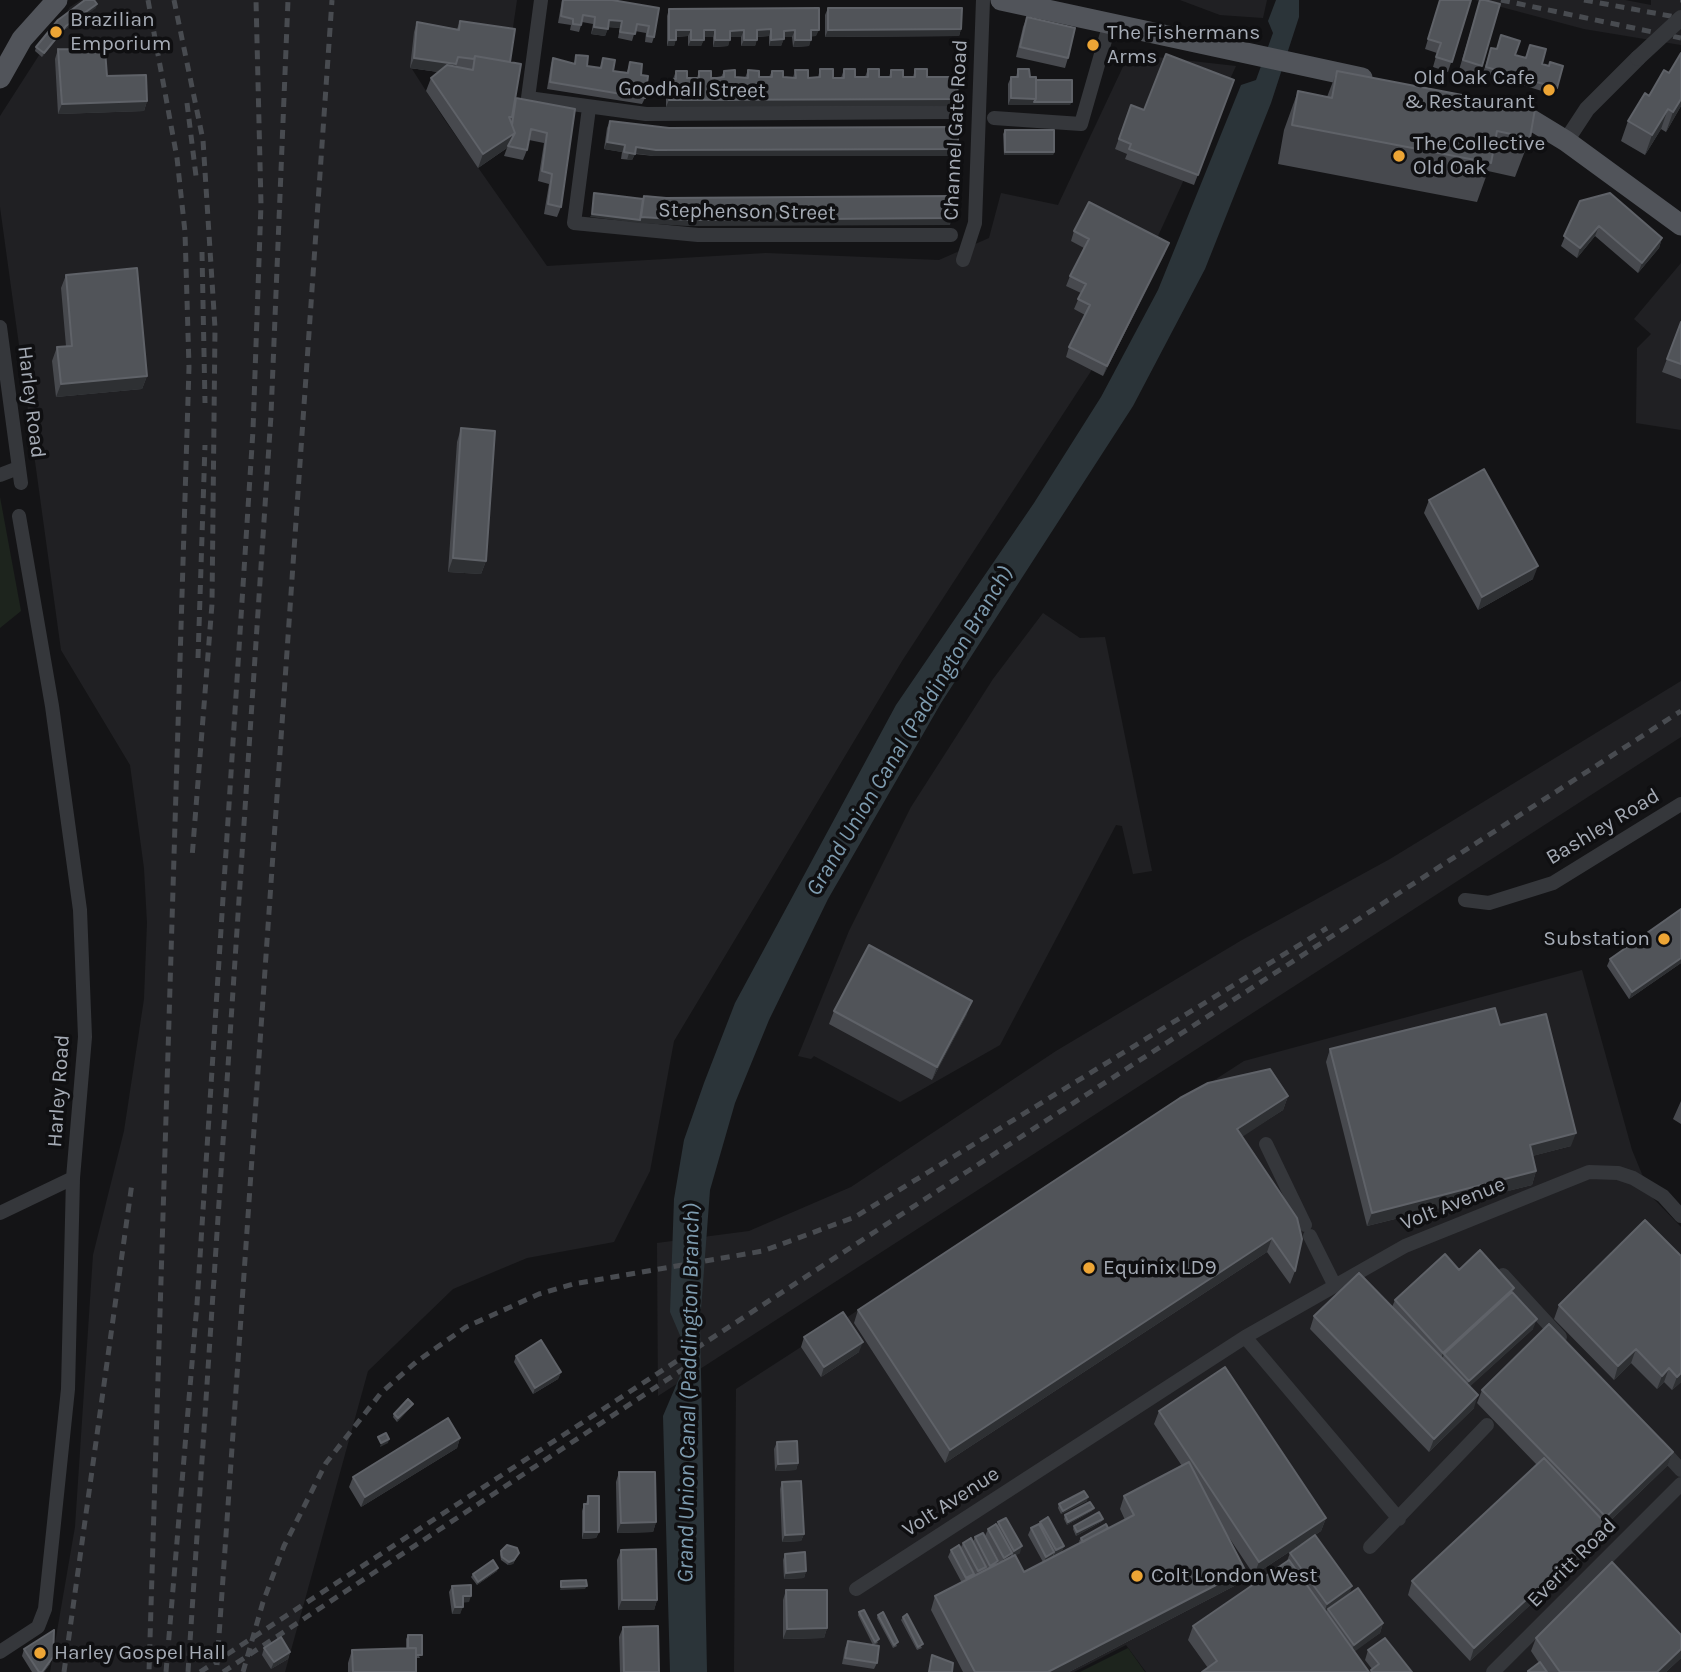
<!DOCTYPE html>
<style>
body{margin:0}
canvas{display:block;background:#141416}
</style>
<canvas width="1681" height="1672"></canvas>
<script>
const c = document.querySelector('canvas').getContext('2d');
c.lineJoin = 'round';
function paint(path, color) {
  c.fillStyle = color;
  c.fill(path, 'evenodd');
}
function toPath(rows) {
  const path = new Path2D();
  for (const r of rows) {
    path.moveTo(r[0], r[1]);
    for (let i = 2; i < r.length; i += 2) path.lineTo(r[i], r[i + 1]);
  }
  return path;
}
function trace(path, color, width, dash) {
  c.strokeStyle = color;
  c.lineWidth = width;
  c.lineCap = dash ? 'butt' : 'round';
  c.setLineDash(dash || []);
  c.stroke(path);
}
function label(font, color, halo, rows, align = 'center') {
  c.font = font + ' Karla,sans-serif';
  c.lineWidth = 7;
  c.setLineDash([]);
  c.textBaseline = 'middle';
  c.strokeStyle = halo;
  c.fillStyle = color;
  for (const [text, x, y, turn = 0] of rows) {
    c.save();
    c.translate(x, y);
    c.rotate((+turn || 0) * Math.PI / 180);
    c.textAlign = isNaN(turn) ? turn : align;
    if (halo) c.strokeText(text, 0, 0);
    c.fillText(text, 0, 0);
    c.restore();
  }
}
paint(toPath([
 [81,0,517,0,506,75,455,67,412,69,444,119,547,266,766,253,939,260,989,238,1001,193,1058,205,1129,54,1236,66,1108,345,902,661,674,1041,650,1171,614,1242,527,1258,453,1289,368,1371,285,1672,50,1672,75,1527,93,1255,124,1131,144,999,147,923,144,868,130,765,61,650,0,207,0,116,70,7],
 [1180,0,1267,0,1263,18,1220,15],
 [1475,0,1625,0,1651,5,1651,0,1681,0,1681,45,1584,29],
 [1681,263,1681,430,1636,423,1637,348,1651,334,1634,319],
 [1043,613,1080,638,1105,637,1152,871,1133,874,1122,826,1116,825,1000,1045,900,1102,814,1056,811,1059,798,1056,849,931,911,807,993,679],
 [1681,681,1681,737,658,1396,657,1243,749,1231,851,1187,1056,1051,1242,940,1390,859],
 [1582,970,1632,1150,1651,1196,1681,1227,1681,1672,1146,1672,1126,1645,1074,1672,734,1672,736,1389,1244,1061]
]), '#202023');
paint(toPath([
 [0,497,21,611,0,628],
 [1128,1648,1145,1672,1080,1672]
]), '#1d241d');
paint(toPath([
 [1276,0,1299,0,1299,17,1271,103,1205,269,1133,406,941,703,828,899,769,1020,735,1103,710,1190,700,1323,707,1672,670,1672,663,1416,683,1369,682,1340,670,1312,674,1199,684,1140,704,1083,735,1003,896,705,1034,503,1101,397,1158,290,1241,85,1256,80,1273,33,1268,21]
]), '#2b3439');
trace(toPath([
 [541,0,528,98,646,114,954,112],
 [589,108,574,223,698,235,951,235],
 [994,118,1081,124,1110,23],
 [963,260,975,223,983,0],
 [0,327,21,483],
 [0,475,18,468],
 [1465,900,1489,903,1553,883,1681,804],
 [1266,1144,1305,1225],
 [0,1213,73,1178],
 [1310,1236,1334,1284],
 [1503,1275,1560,1337],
 [1245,1337,1399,1519],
 [1658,1445,1681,1470],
 [1370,1547,1487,1425],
 [856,1589,1245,1337,1405,1246,1589,1172,1618,1173,1633,1178,1663,1196,1681,1216],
 [0,1652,38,1627,45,1609,68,1389,73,1178,85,1037,80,910,52,706,19,516],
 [1493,1672,1681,1484]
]), '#35373b', 14);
trace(toPath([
 [1566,141,1587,109,1638,58]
]), '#35373b', 16);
trace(toPath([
 [1001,0,1362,78],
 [0,78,22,39,57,0],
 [1506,110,1525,116,1566,141,1681,225]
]), '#51545a', 21);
trace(toPath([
 [148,0,177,158,185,232,189,367,149,1672],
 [174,0,203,140,215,328,212,604,192,858],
 [1501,0,1681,38],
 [1584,0,1681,18],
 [1680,0,1681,0],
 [187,103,196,176],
 [202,252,205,403],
 [198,658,205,445],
 [217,1665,332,0],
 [64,1672,132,1183],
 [166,1672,197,1304,253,430,261,204,256,0],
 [188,1672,271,415,288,0],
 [200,1672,968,1171,1681,711],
 [223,1672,697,1360],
 [243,1672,263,1602,284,1546,326,1463,381,1393,416,1362,466,1327,539,1294,573,1284,763,1251,855,1217,1327,928]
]), '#484b50', 5, [9, 7]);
trace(toPath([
 [1638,58,1681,18]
]), '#35373b', 16);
paint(toPath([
 [562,0,612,0,659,8,654,37,652,43,645,42,646,33,635,31,632,41,618,38,620,28,608,27,605,36,591,34,593,24,582,22,579,32,570,30,571,25,558,23],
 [1440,0,1471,0,1448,72,1433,67,1437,53,1425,49],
 [1480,0,1482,66,1479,76,1459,70],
 [96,8,64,30,42,57,35,51,36,47],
 [819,8,816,36,811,36,809,46,793,47,792,37,784,37,781,46,769,46,769,36,757,37,755,46,741,46,741,37,730,37,728,46,713,47,713,37,704,37,701,46,688,46,688,36,676,37,674,46,667,46,667,16,669,9],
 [828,8,961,29,959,36,825,37,825,15],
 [1027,17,1068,58,1065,68,1016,57,1023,27],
 [460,21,510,62,516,98,575,109,561,207,557,217,544,214,549,184,538,181,544,143,529,140,527,150,523,160,504,156,507,148,478,168,426,91,431,78,438,72,410,68,414,32,417,22,457,29],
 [1491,48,1549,66,1557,88,1555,95,1483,73],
 [58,49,147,101,144,111,58,114,55,59],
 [576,55,587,66,600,68,603,58,613,71,627,72,630,62,641,75,645,98,642,104,547,89,551,64,553,58,574,64],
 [820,69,833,78,841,78,844,69,855,77,865,77,868,69,879,77,889,77,891,70,903,77,913,77,915,69,958,99,955,106,666,107,666,86,668,79,673,79,676,71,687,78,697,78,699,71,711,78,721,77,724,71,735,77,745,78,748,70,759,77,769,77,772,71,783,77,793,78,795,70,808,78,818,77],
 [1018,69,1036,80,1070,105,1008,105,1008,84,1011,77,1016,77],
 [1337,71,1530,138,1515,177,1488,171,1477,202,1278,164,1284,130,1298,91,1327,97],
 [1234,80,1194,185,1125,159,1127,154,1115,149,1131,105,1144,110],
 [1649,96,1681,106,1666,132,1661,129,1645,155,1621,141,1628,121],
 [610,121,669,128,956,156,654,156,635,154,632,160,621,159,622,152,604,149,607,128],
 [1005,130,1054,152,1053,155,1004,155,1003,134],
 [1580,201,1662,238,1659,248,1638,273,1595,236,1577,258,1561,246],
 [1074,231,1165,253,1103,376,1066,357,1069,347,1085,315,1074,309,1081,293,1066,286,1070,276,1084,248,1071,241],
 [66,275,147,376,142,389,56,397,52,361,57,347,66,346,61,288],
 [1681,322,1681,379,1662,372],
 [461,428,486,561,481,574,448,572,457,442],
 [1429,500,1533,579,1478,610,1424,513],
 [1681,909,1681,963,1629,999,1607,966,1610,959],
 [834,1011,967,1014,932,1080,829,1024],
 [1500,1025,1571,1146,1532,1156,1536,1171,1532,1185,1367,1226,1326,1062,1330,1049],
 [1288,1096,1283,1110,1242,1136,1295,1271,1290,1284,1267,1252,945,1463,854,1323,858,1310],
 [1681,1101,1681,1124,1673,1119],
 [1681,1256,1681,1382,1672,1390,1664,1382,1657,1389,1631,1363,1614,1380,1554,1319,1559,1305],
 [1459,1270,1514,1288,1513,1293,1533,1329,1470,1386,1474,1408,1429,1452,1310,1329,1314,1316,1392,1307,1395,1300],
 [804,1337,859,1352,821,1377,801,1347],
 [516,1356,561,1372,558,1379,533,1394,514,1362],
 [1482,1390,1673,1452,1668,1465,1606,1525,1602,1538,1470,1661,1408,1595,1412,1581,1537,1465,1477,1403],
 [411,1407,397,1422,393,1417,394,1414],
 [1159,1411,1326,1518,1321,1531,1315,1535,1349,1594,1383,1623,1380,1633,1354,1651,1208,1668,1188,1640,1193,1626,1287,1561,1290,1553,1312,1537,1254,1575,1226,1533,1240,1583,1069,1672,963,1672,931,1610,935,1596,962,1583,948,1557,951,1550,960,1549,963,1543,973,1542,975,1537,997,1564,1000,1563,985,1536,988,1529,997,1526,998,1522,1020,1553,1015,1555,1024,1572,1043,1562,1028,1535,1031,1528,1039,1524,1040,1522,1064,1546,1061,1553,1080,1543,1079,1541,1081,1538,1108,1528,1125,1520,1120,1509,1124,1496,1182,1466,1154,1424],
 [460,1438,457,1448,361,1507,349,1487,353,1477],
 [777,1442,798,1463,796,1470,775,1471,774,1449],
 [619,1472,656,1522,653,1532,617,1533,616,1482],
 [782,1482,804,1534,801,1541,782,1542,780,1489],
 [588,1496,599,1532,596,1538,582,1539,582,1511,584,1504,586,1504],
 [1087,1501,1061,1514,1058,1508,1059,1504],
 [1092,1511,1067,1525,1064,1519,1065,1515],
 [1103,1519,1101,1522,1076,1536,1073,1529,1074,1526],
 [621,1550,657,1600,654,1610,618,1610,617,1560],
 [501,1551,519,1553,513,1564,508,1565,501,1560,500,1554],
 [785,1554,806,1571,804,1578,784,1579,783,1560],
 [497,1571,477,1585,471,1577,473,1574],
 [452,1586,469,1602,463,1602,460,1614,452,1614,449,1592],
 [786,1590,827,1628,824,1638,783,1639,783,1600],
 [859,1612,878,1643,873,1645,858,1615],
 [878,1615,897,1646,893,1648,877,1618],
 [903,1617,922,1648,917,1650,901,1620],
 [623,1627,659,1672,620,1672,619,1637],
 [408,1635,420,1658,416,1658,416,1672,348,1672,348,1663,352,1650,406,1648,406,1639],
 [1681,1635,1681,1658,1666,1672,1527,1672,1539,1663,1531,1651,1536,1638],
 [848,1641,877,1663,874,1669,842,1664,845,1648],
 [264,1648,290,1652,288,1659,271,1669,262,1655],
 [24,1649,50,1664,44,1672,32,1672,22,1656],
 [1368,1650,1412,1672,1370,1672,1372,1669,1365,1660]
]), '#47494e');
paint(toPath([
 [97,4,96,8,64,30,42,57,44,53,66,26],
 [609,20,622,21,620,28,607,27],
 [594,27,608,29,605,36,591,34],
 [771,29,769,36,755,37,757,30],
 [961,29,959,36,825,37,828,30],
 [676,30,691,30,688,36,674,37],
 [704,30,715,30,713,37,701,37],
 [744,30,741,37,728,37,730,31],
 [795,30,792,37,781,37,784,31],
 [811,30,819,30,816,36,809,37],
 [784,39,781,46,769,46,771,40],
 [669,40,676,40,674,46,667,46],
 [691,40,704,40,701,46,688,46],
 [715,40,730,40,728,46,713,47],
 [744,40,757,40,755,46,741,46],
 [795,40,811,40,809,46,793,47],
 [414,58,456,64,453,74,410,68],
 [1011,98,1036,99,1072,102,1070,105,1008,105],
 [958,99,955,106,666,107,669,100],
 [1681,99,1681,106,1666,132,1673,112],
 [147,101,144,111,58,114,62,104],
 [1668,109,1661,129,1645,155,1652,135],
 [515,133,507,148,478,168,483,154],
 [607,142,625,145,622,152,604,149],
 [636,147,958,149,956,156,654,156,633,153],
 [1005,152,1054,152,1053,155,1004,155],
 [629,153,635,154,632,160,627,160],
 [592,214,640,220,639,223,590,217],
 [641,217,952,218,950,225,687,226,639,223],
 [1599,226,1595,236,1577,258,1580,248],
 [1662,238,1659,248,1638,273,1642,263],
 [1169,243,1165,253,1103,376,1107,366],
 [147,376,142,389,56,397,61,384],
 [453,558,486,561,481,574,448,572],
 [1538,566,1533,579,1478,610,1482,597],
 [1681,958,1681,963,1629,999,1632,992],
 [972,1001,967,1014,932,1080,937,1067],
 [1288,1096,1283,1110,1233,1143,1237,1129],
 [1576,1133,1571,1146,1525,1158,1530,1145],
 [1536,1171,1532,1185,1367,1226,1372,1213],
 [1272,1238,1267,1252,945,1463,950,1450],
 [1514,1288,1510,1301,1444,1354,1441,1364,1438,1366,1443,1353],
 [1537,1319,1533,1329,1465,1391,1469,1381],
 [863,1342,859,1352,821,1377,824,1367],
 [1636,1349,1631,1363,1614,1380,1618,1366],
 [1669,1368,1664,1382,1657,1389,1662,1376],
 [561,1372,558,1379,533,1394,535,1388],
 [1681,1373,1681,1382,1672,1390,1677,1377],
 [1478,1395,1474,1408,1429,1452,1434,1439],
 [413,1404,411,1407,397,1422,398,1418],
 [460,1438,457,1448,361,1507,365,1497],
 [389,1439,388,1443,380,1447,381,1443],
 [1673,1452,1668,1465,1606,1525,1602,1538,1470,1661,1474,1648,1602,1530,1606,1517],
 [798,1463,796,1470,775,1471,778,1464],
 [1088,1497,1087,1501,1061,1514,1063,1511],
 [1094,1508,1092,1511,1067,1525,1068,1522],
 [1326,1518,1321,1531,1254,1575,1259,1562],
 [1103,1519,1101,1522,1076,1536,1077,1532],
 [656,1522,653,1532,617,1533,621,1523],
 [584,1532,599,1532,596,1538,582,1539],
 [804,1534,801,1541,782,1542,785,1535],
 [1022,1546,1020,1553,1012,1558,1014,1551],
 [1064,1546,1061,1553,1053,1557,1056,1550],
 [1054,1552,1052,1559,1044,1563,1046,1557],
 [519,1553,513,1564,508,1565,509,1562],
 [1012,1553,1009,1560,1001,1564,1004,1558],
 [498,1568,497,1571,477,1585,478,1582],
 [1245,1570,1240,1583,1069,1672,1048,1672],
 [806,1571,804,1578,784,1579,786,1573],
 [587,1586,585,1589,560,1590,561,1587],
 [1352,1586,1349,1596,1328,1609,1324,1614,1327,1604],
 [463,1596,471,1596,469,1602,460,1603],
 [622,1600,657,1600,654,1610,618,1610],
 [455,1607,463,1607,460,1614,452,1614],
 [1383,1623,1380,1633,1350,1655,1354,1645],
 [827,1628,824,1638,783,1639,787,1629],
 [1681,1649,1681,1658,1666,1672,1657,1672],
 [290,1652,288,1659,271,1669,274,1662],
 [53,1657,50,1664,44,1672,42,1672]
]), '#2e3033');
const building = toPath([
 [85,0,94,0,97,4,66,26,44,53,36,47,58,20,85,0],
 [563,0,612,0,659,8,654,37,647,36,649,26,637,24,635,34,620,32,622,21,609,20,608,29,594,27,595,17,583,15,581,25,573,24,573,19,561,16,563,0],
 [1440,0,1471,0,1452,62,1436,57,1441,43,1428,39,1440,0],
 [1480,0,1485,0,1500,4,1482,66,1463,60,1480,0],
 [819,8,819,30,811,30,811,40,795,40,795,30,784,31,784,39,771,40,771,29,757,30,757,40,744,40,744,30,730,31,730,40,715,40,715,30,704,30,704,40,691,40,691,30,676,30,676,40,669,40,669,9,819,8],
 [828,8,962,8,961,29,828,30,828,8],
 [1027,17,1075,28,1068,58,1020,47,1027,17],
 [460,21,515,29,510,62,475,56,474,59,458,57,456,64,414,58,417,22,459,30,460,21],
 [1501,35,1520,41,1515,55,1526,58,1530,45,1546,49,1542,64,1549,66,1550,62,1563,66,1557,88,1486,67,1491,48,1497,49,1501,35],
 [58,49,105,50,107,76,146,75,147,101,62,104,58,49],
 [1681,53,1681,99,1673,112,1668,109,1652,135,1628,121,1645,93,1649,96,1664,70,1669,73,1681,53],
 [1166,54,1234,80,1198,175,1129,149,1131,144,1119,139,1131,105,1144,110,1166,54],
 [576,55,588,56,587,66,601,68,603,58,615,60,613,71,620,72,628,73,630,62,642,64,641,75,648,76,645,98,550,82,553,58,575,64,576,55],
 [475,56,521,64,512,117,509,117,515,133,483,154,431,78,447,65,473,70,475,56],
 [820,69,833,69,833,78,844,78,844,69,855,69,855,77,868,77,868,69,879,69,879,77,891,77,891,70,903,70,903,77,915,77,915,69,927,69,927,77,957,77,958,99,669,100,668,79,676,79,676,71,687,71,687,78,699,78,699,71,711,71,711,78,717,78,724,77,724,71,735,70,735,77,748,78,748,70,759,71,759,77,772,77,772,71,783,71,783,77,796,78,795,70,808,70,808,78,820,77,820,69],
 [1018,69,1029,69,1030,77,1036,77,1036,99,1011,98,1011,77,1018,77,1018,69],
 [1337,71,1535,109,1530,138,1497,131,1491,163,1292,125,1298,91,1332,98,1337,71],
 [1036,80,1072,80,1072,102,1034,102,1036,99,1036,80],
 [516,98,575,109,561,207,548,204,552,174,542,171,547,133,531,129,527,150,508,146,515,133,512,125,516,98],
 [610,121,669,128,958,127,958,149,656,150,636,147,635,154,624,152,625,145,607,142,610,121],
 [1005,130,1054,130,1054,152,1005,152,1005,130],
 [594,193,643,199,640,220,592,214,594,193],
 [1610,193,1662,238,1642,263,1599,226,1580,248,1564,236,1580,201,1610,193],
 [644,196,666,198,954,196,952,218,690,220,641,217,644,196],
 [1089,202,1169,243,1107,366,1069,347,1090,305,1078,299,1086,284,1070,276,1089,239,1074,231,1089,202],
 [137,268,147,376,61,384,57,347,72,346,66,275,137,268],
 [1681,322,1681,364,1667,359,1681,322],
 [461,428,495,431,486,561,453,558,461,428],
 [1484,469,1538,566,1482,597,1429,500,1484,469],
 [1681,909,1681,958,1632,992,1610,959,1681,909],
 [869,945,972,1001,937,1067,834,1011,869,945],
 [1495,1008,1500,1025,1546,1014,1576,1133,1530,1145,1536,1171,1372,1213,1330,1049,1495,1008],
 [1270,1069,1288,1096,1237,1129,1297,1218,1302,1239,1295,1271,1272,1238,950,1450,858,1310,1180,1098,1208,1083,1270,1069],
 [1645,1220,1681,1256,1681,1373,1677,1377,1669,1368,1662,1376,1636,1349,1618,1366,1559,1305,1645,1220],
 [1480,1250,1514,1288,1443,1353,1395,1300,1445,1254,1459,1270,1480,1250],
 [1359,1273,1478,1395,1434,1439,1314,1316,1359,1273],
 [1512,1292,1537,1319,1469,1381,1444,1354,1512,1292],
 [843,1312,863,1342,824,1367,804,1337,843,1312],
 [1549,1324,1673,1452,1606,1517,1482,1390,1549,1324],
 [541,1340,561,1372,535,1388,516,1356,541,1340],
 [1225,1367,1326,1518,1259,1562,1159,1411,1225,1367],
 [408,1399,413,1404,398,1418,394,1414,408,1399],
 [448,1418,460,1438,365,1497,353,1477,448,1418],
 [386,1433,389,1439,381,1443,378,1437,386,1433],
 [797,1441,798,1463,778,1464,777,1442,797,1441],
 [1544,1458,1607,1525,1474,1648,1412,1581,1544,1458],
 [1189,1462,1245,1570,1048,1672,975,1672,935,1596,1015,1555,1024,1572,1134,1515,1124,1496,1189,1462],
 [619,1472,655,1472,656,1522,621,1523,619,1472],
 [801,1481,804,1534,785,1535,782,1482,801,1481],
 [1084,1491,1088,1497,1063,1511,1059,1504,1084,1491],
 [588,1496,599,1496,599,1532,584,1532,584,1504,588,1504,588,1496],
 [1090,1502,1094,1508,1068,1522,1065,1515,1090,1502],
 [1099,1512,1103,1519,1077,1532,1074,1526,1099,1512],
 [1048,1517,1064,1546,1056,1550,1040,1522,1048,1517],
 [1006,1518,1022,1546,1014,1551,998,1522,1006,1518],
 [996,1524,1012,1553,1004,1558,988,1529,996,1524],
 [1039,1524,1054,1552,1046,1557,1031,1528,1039,1524],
 [1106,1524,1108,1528,1083,1542,1081,1538,1106,1524],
 [983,1533,998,1561,990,1566,975,1537,983,1533],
 [1315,1535,1352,1586,1327,1604,1290,1553,1315,1535],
 [971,1538,986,1567,978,1571,963,1543,971,1538],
 [507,1545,517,1548,519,1553,514,1560,509,1562,502,1557,501,1551,507,1545],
 [959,1545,974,1574,966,1578,951,1550,959,1545],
 [656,1549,657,1600,622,1600,621,1550,656,1549],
 [805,1552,806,1571,786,1573,785,1554,805,1552],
 [493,1560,498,1568,478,1582,473,1574,493,1560],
 [1289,1560,1369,1672,1202,1672,1217,1661,1193,1626,1289,1560],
 [1612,1562,1681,1635,1681,1649,1657,1672,1560,1672,1536,1638,1612,1562],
 [586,1580,587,1586,561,1587,561,1581,586,1580],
 [471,1585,471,1596,463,1596,463,1607,455,1607,452,1586,471,1585],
 [1358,1588,1383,1623,1354,1645,1328,1609,1358,1588],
 [786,1590,827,1590,827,1628,787,1629,786,1590],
 [864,1610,879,1639,875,1642,859,1612,864,1610],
 [883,1612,898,1642,894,1645,878,1615,883,1612],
 [907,1614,923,1644,918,1647,903,1617,907,1614],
 [658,1626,659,1672,624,1672,623,1627,658,1626],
 [54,1630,53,1657,42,1672,39,1672,24,1649,54,1630],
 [408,1635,422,1635,422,1655,416,1655,416,1648,408,1648,408,1635],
 [281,1637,290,1652,274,1662,264,1648,281,1637],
 [1385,1638,1412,1672,1372,1672,1371,1670,1379,1664,1368,1650,1385,1638],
 [848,1641,879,1646,877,1663,845,1658,848,1641],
 [416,1648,416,1672,353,1672,352,1650,416,1648],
 [932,1655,953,1663,952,1672,929,1672,932,1655],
 [1540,1662,1547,1672,1528,1672,1528,1671,1540,1662]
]);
paint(building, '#515459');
trace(building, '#5f6268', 2);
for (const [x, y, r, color] of [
 [56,32,7,"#eda535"],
 [1093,45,7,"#eda535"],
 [1549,90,7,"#eda535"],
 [1399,156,7,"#eda535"],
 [1664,939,7,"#eda535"],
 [1089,1268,7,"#eda535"],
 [1137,1576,7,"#eda535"],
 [40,1653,7,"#eda535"]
]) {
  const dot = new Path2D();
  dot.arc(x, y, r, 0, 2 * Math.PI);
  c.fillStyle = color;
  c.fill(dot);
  trace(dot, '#0f0f11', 2.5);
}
label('21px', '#a6acb6', '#0f0f11', [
 ["Brazilian",70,20],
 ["Emporium",70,44],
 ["The Fishermans",1107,33],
 ["Arms",1107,57],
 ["Old Oak Cafe",1535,78,"right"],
 ["& Restaurant",1535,102,"right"],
 ["The Collective",1413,144],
 ["Old Oak",1413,168],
 ["Substation",1650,939,"right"],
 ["Equinix LD9",1103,1268],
 ["Colt London West",1151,1576],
 ["Harley Gospel Hall",54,1653]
], 'left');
label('21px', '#a6acb6', '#0f0f11', [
 ["Goodhall Street",692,90,1],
 ["Channel Gate Road",956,130,-87],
 ["Stephenson Street",747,212,1],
 ["Harley Road",31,402,83],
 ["Bashley Road",1603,827,-31],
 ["Harley Road",59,1091,-86],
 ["Volt Avenue",1453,1204,-22],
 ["Volt Avenue",951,1502,-33],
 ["Everitt Road",1572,1563,-45]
]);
label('italic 23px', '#7e9cb0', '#0f0f11', [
 ["Grand Union Canal (Paddington Branch)",910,731,-59],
 ["Grand Union Canal (Paddington Branch)",689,1393,-89]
]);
</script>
